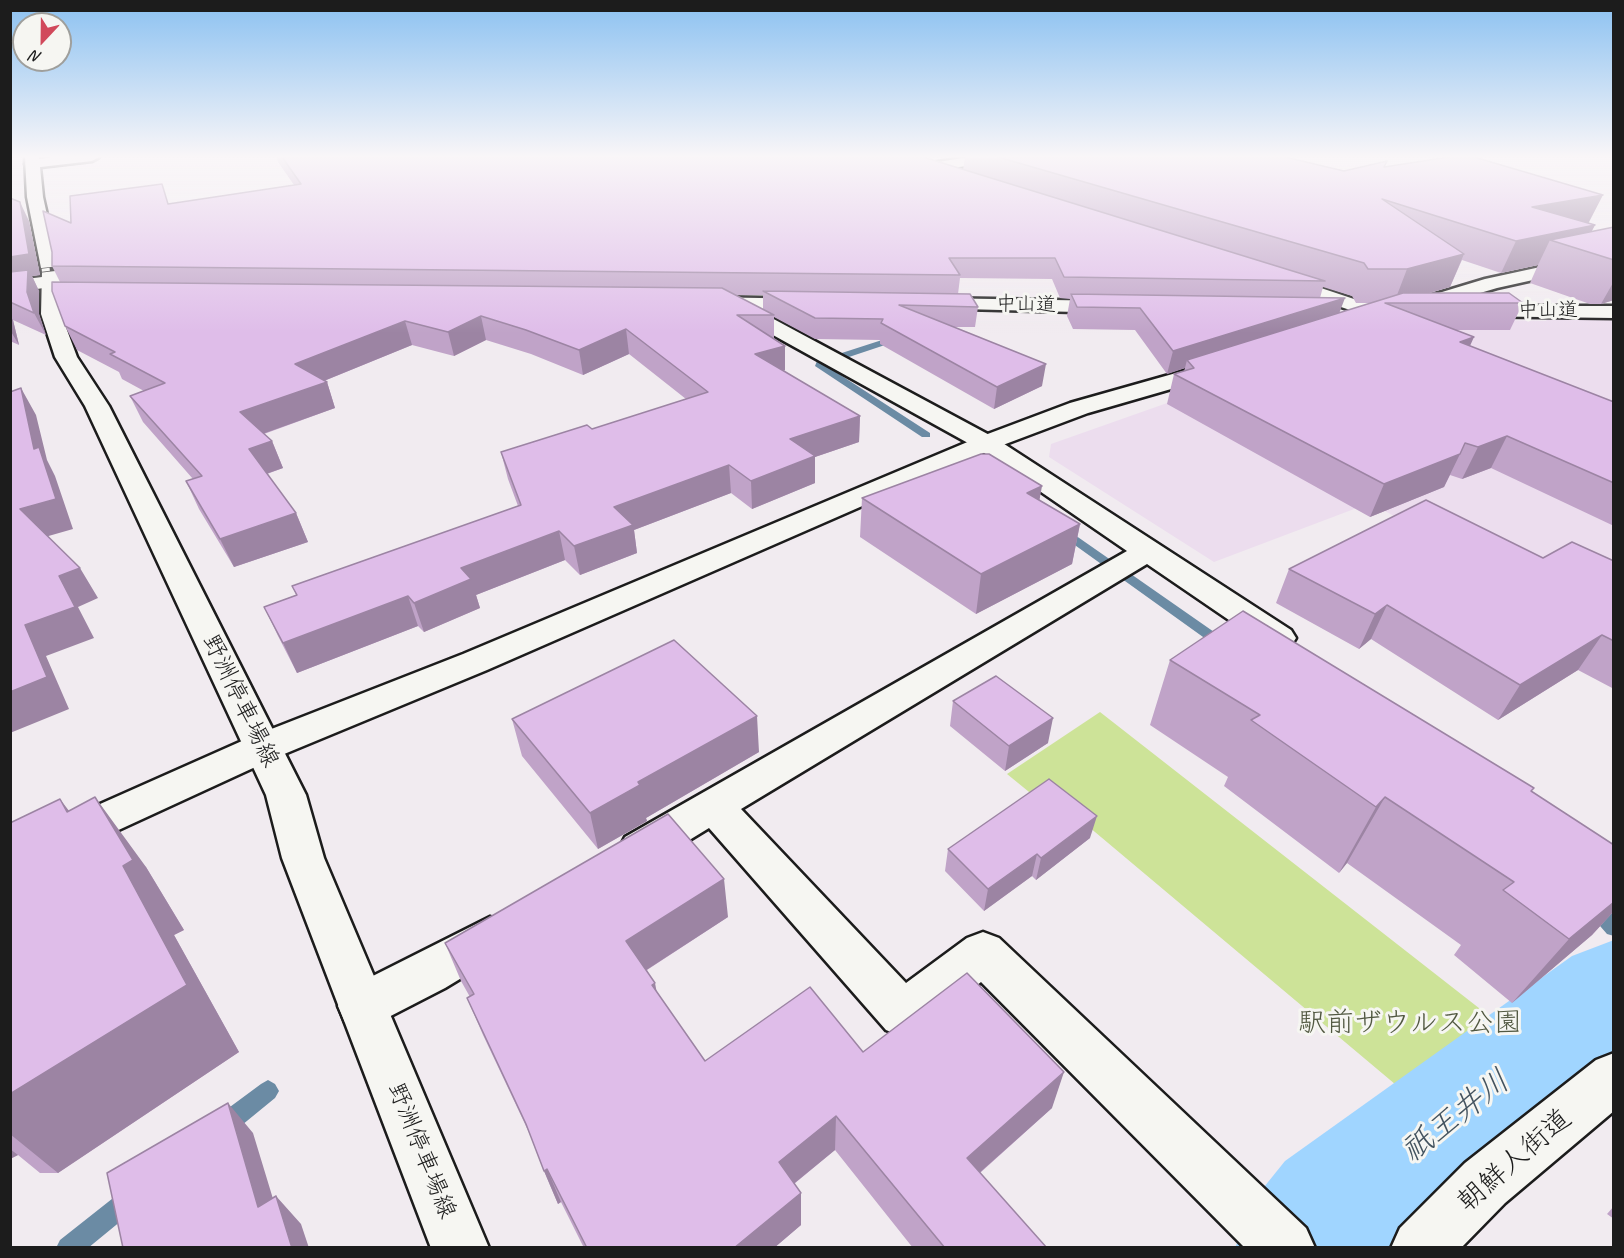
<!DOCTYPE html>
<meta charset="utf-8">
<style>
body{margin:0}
#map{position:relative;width:1624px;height:1258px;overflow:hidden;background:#f1ebf0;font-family:Caveat,sans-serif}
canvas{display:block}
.frame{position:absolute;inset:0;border:12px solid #1c1c1c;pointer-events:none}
.north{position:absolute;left:12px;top:12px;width:60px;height:60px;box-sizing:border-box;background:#f6f6f2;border:2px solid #9f9f9c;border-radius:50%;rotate:202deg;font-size:16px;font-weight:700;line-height:24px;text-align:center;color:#1c1c1c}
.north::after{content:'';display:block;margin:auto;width:21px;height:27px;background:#d1495b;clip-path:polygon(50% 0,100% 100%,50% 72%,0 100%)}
</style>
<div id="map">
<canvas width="1624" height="1258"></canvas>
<div class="frame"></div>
<div class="north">N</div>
</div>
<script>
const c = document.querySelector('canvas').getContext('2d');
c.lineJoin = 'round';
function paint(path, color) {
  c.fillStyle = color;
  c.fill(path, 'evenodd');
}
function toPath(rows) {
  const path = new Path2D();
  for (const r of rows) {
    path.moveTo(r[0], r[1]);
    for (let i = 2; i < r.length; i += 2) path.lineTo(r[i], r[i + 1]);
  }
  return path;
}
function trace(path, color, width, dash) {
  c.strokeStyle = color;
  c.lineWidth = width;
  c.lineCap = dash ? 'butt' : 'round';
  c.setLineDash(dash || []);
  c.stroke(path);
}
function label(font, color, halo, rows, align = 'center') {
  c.font = font + ' Caveat,"Klee One",sans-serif';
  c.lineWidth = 6;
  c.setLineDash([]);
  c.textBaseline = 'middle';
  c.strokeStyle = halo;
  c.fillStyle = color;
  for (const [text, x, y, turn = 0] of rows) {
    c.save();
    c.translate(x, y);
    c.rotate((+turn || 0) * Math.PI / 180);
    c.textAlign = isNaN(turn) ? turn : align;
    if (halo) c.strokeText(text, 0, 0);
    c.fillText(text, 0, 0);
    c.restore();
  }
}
paint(toPath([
 [1550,316,1613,317,1613,593,1503,575,1370,503,1214,562,1049,457,1051,444,1170,402,1446,319,1546,321]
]), '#ecddee');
paint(toPath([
 [1100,712,1516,1037,1408,1095,1045,790,1034,796,1007,774]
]), '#cde398');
paint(toPath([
 [884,330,890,330,894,338,888,344,825,365,930,433,930,437,922,437,815,366,817,361,882,340,885,337,884,330],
 [1062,526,1227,641,1229,644,1227,647,1217,647,1058,533,1056,530,1058,527,1062,526],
 [1593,898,1599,901,1614,915,1614,936,1607,934,1587,911,1584,906,1587,901,1593,898],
 [268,1080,275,1084,279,1091,275,1098,231,1134,223,1137,215,1134,212,1126,215,1118,261,1084,268,1080],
 [130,1188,138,1191,141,1199,138,1207,88,1248,56,1248,60,1240,122,1191,130,1188]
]), '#6b8ba4');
paint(toPath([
 [1614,940,1614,1070,1401,1248,1235,1248,1256,1197,1285,1161,1572,956,1614,940]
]), '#a0d5ff');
const minor = toPath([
 [969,157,1006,157,999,161,919,173,912,169,919,165,969,157],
 [1279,274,1360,301,1402,308,1405,312,1402,316,1395,318,1350,310,1272,284,1270,280,1272,276,1279,274],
 [50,276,57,278,60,282,57,286,10,293,10,281,50,276],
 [704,297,815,299,818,303,815,307,808,309,755,309,995,438,1291,630,1296,638,1291,646,1279,649,1267,646,1147,564,741,809,906,983,967,938,983,932,999,938,1306,1228,1315,1248,1245,1248,981,982,920,1030,903,1037,886,1030,709,828,655,861,640,866,625,861,619,849,625,837,1127,551,977,448,726,309,697,307,694,303,697,299,704,297],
 [932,298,1114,301,1121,303,1124,307,1121,311,1114,313,925,308,922,304,925,300,932,298],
 [1474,306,1614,306,1614,318,1467,316,1464,312,1467,308,1474,306],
 [490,917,506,923,513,937,506,951,445,988,379,1022,362,1029,345,1022,338,1006,345,990,490,917],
 [1614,1053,1614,1111,1505,1203,1461,1248,1391,1248,1400,1228,1465,1163,1596,1060,1614,1053]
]);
const tertiary = toPath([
 [53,157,99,157,92,161,32,168,25,164,32,160,53,157],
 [1614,251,1614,262,1497,288,1416,312,1409,310,1406,306,1409,302,1485,279,1614,251],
 [1215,362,1223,364,1226,369,1223,374,1088,413,995,448,487,670,277,757,10,880,10,844,251,737,463,654,977,438,1070,403,1215,362]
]);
const secondary = toPath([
 [25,157,39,157,43,197,60,273,61,314,77,357,109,406,306,795,324,858,489,1248,431,1248,282,858,266,795,85,406,55,357,41,314,42,273,27,197,25,157]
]);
trace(minor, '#1c1c1c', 5);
trace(tertiary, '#1c1c1c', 5);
trace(secondary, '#1c1c1c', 5);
paint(minor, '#f6f6f2');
paint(tertiary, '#f6f6f2');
paint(secondary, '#f6f6f2');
const rail = toPath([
 [10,274,70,267]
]);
trace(rail, '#1c1c1c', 4.5);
trace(rail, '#f6f6f2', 3, [8]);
paint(toPath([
 [277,157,963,170,965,157,1285,157,1344,171,1387,161,1385,166,1595,225,1591,232,1614,227,1614,300,1601,304,1590,304,1530,283,1538,265,1501,273,1462,260,1450,287,1429,293,1523,303,1510,330,1457,330,1470,346,1614,402,1614,526,1491,468,1462,479,1450,475,1444,487,1370,517,1167,404,1174,374,1184,371,1185,368,1167,374,1135,330,1073,329,1067,316,1070,299,1060,298,1052,279,960,278,958,294,978,307,975,327,954,327,1042,386,994,409,880,344,880,340,815,339,774,317,774,339,785,346,785,370,784,371,860,416,859,442,815,457,815,483,752,509,731,493,634,530,637,553,580,575,565,560,476,595,480,608,424,632,418,626,297,673,278,636,264,607,296,595,292,586,518,506,508,479,501,452,592,429,686,399,629,354,583,375,531,354,486,340,454,356,412,345,324,381,327,382,335,408,264,434,272,441,283,468,267,474,296,513,308,542,234,567,199,509,186,481,193,479,143,422,130,396,144,391,122,379,119,372,77,350,65,326,60,282,52,266,71,223,170,204,294,185,278,162],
 [1323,287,1352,296,1356,303,1371,303,1340,313,1320,298],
 [734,295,763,295,763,310],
 [10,198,29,221,40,275,32,276,39,291,39,314,46,335,13,320,19,345,10,341],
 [862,498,1040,500,1080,524,1072,564,976,614,860,537],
 [1543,558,1614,561,1614,689,1578,670,1498,720,1371,639,1359,649,1276,603,1289,569],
 [1170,660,1532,792,1614,845,1614,911,1592,935,1512,1003,1454,955,1461,945,1347,863,1339,873,1224,786,1228,777,1150,725],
 [953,701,1048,743,1005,771,950,726],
 [512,719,759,752,646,818,647,821,598,849,522,756],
 [69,811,146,867,184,930,174,935,239,1052,58,1173,40,1173,18,1155,10,1159,10,823],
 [1090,838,1036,880,1032,876,984,911,945,871,948,849],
 [728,917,647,970,657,993,705,1061,863,1052,1052,1108,980,1173,1047,1248,913,1248,835,1150,794,1184,801,1193,801,1225,774,1248,584,1248,561,1202,558,1204,544,1171,532,1139,483,1035,467,998,470,997,461,981,445,943],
 [1614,1206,1614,1219,1607,1214]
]), '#c0a3c8');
paint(toPath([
 [1603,195,1588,224,1532,207],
 [20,202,29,221,40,275,32,276,39,291,39,314,46,335,34,313,27,292,10,279,10,257],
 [1595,225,1582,250,1550,240,1538,265,1501,273,1516,241],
 [1464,254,1450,287,1394,303,1407,269],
 [1614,281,1614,300,1601,304],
 [1345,298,1337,319,1187,360,1185,368,1167,374,1173,351],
 [10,316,13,320,19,345,10,330],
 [481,316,486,340,454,356,448,332],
 [405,321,412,345,304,389,295,364],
 [626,329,629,354,583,375,579,350],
 [1474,337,1461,366,1460,342],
 [785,346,785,370,756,379,755,354],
 [1046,364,1042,386,994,409,997,387],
 [327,382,335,408,251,438,240,412],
 [21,388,36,415,47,460,55,476,73,529,38,539,20,509,34,449],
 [860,416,859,442,815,457,815,483,752,509,751,481,790,439],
 [1507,436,1491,468,1462,479,1478,447],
 [272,441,283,468,260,476,249,449],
 [1460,454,1444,487,1370,517,1384,484],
 [729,465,731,493,634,530,637,553,580,575,574,546,614,507],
 [1042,486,1035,525,1027,493],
 [296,513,308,542,234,567,220,539],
 [1080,524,1072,564,976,614,981,574],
 [559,531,565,560,476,595,480,608,424,632,414,603,461,568],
 [80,568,98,598,78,607,94,638,46,656,69,709,10,733,10,692,25,625,59,576],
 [408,596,418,626,297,673,283,643],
 [1387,605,1371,639,1359,649,1375,614],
 [1602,635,1578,670,1498,720,1520,685],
 [757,716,759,752,646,818,647,821,598,849,590,813,638,782],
 [1053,718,1048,743,1005,771,1009,746],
 [95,797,146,867,184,930,174,935,239,1052,58,1173,10,1134,10,1094,123,866],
 [1385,797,1347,863,1339,873,1376,807],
 [60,799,113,869,67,812],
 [1097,816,1090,838,1036,880,1041,858],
 [1037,854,1032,876,984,911,988,889],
 [724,879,728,917,634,978,626,941],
 [1614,902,1614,911,1592,935,1512,1003,1569,939],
 [655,983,662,1020,652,985],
 [1064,1072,1052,1108,959,1191,967,1158],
 [228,1103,253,1133,284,1235,258,1207],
 [836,1116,835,1150,780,1195,779,1162],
 [10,1149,18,1155,10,1159],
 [547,1169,561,1202,558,1204,544,1171],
 [801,1193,801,1225,774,1248,734,1248],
 [276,1196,301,1224,309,1248,292,1248]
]), '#9c84a3');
const building = toPath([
 [282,157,923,157,1325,281,1064,277,1055,258,949,258,960,275,52,266,52,252,43,211,71,223,70,196,162,184,168,204,301,184,282,157],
 [998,157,1285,157,1344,171,1387,161,1384,167,1449,157,1474,157,1603,195,1532,207,1595,225,1516,241,1382,199,1464,254,1407,269,1368,269,1364,263,998,157],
 [10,198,20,202,29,254,10,257,10,198],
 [1614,227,1614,260,1550,240,1614,227],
 [28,270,27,292,34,313,10,302,10,272,28,270],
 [52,282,722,288,774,315,737,315,785,346,755,354,860,416,790,439,815,456,751,481,729,465,614,507,633,525,574,546,559,531,461,568,471,579,414,603,408,596,283,643,264,607,297,595,292,586,521,505,501,452,587,425,592,429,708,392,626,329,579,350,526,330,481,316,448,332,405,321,295,364,327,382,240,412,272,441,249,449,296,513,220,539,186,481,202,476,130,396,165,383,110,354,115,352,65,326,52,291,52,282],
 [763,291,970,294,978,307,899,305,1046,364,997,387,881,323,883,319,815,318,763,291],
 [1403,293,1509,293,1523,303,1385,303,1474,337,1460,342,1614,402,1614,483,1507,436,1478,447,1465,443,1460,454,1384,484,1174,374,1194,368,1187,360,1403,293],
 [1071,294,1345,298,1173,351,1140,308,1077,307,1071,294],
 [21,388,34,449,39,447,56,499,20,509,80,568,59,576,75,607,25,625,47,677,10,692,10,392,21,388],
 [981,454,989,454,1042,486,1027,493,1080,524,981,574,862,498,981,454],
 [1426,500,1543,558,1572,542,1614,561,1614,641,1602,635,1520,685,1387,605,1375,614,1289,569,1426,500],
 [1243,611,1534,788,1531,791,1614,845,1614,902,1569,939,1503,890,1514,882,1385,797,1376,807,1251,720,1260,715,1170,660,1243,611],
 [674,640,757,716,638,782,640,785,590,813,512,719,674,640],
 [996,676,1053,718,1009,746,953,701,996,676],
 [1049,779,1097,816,1041,858,1037,854,988,889,948,849,1049,779],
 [95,797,133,860,123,866,187,985,10,1094,10,823,60,799,67,812,95,797],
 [668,814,724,879,626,941,655,983,652,985,705,1061,810,987,863,1052,967,973,1064,1072,967,1158,1047,1248,945,1248,836,1116,779,1162,801,1193,734,1248,587,1248,547,1169,544,1171,526,1124,467,998,474,994,445,943,668,814],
 [228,1103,258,1207,276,1196,292,1248,123,1248,107,1173,228,1103]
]);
paint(building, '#dfbde9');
trace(building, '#9c84a3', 1.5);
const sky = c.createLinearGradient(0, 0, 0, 333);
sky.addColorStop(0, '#8bc1f1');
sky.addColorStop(0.47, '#f9f6f8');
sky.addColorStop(1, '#f9f6f800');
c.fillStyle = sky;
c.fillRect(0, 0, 1624, 333);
label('20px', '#1c1c1c', '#f6f6f2', [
 ["中山道",1026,305,1],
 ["中山道",1548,311]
]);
label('24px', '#1c1c1c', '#f6f6f2', [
 ["野洲停車場線",240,701,64],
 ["野洲停車場線",421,1151,68]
]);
label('28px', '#515841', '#f6f6f2', [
 ["駅前ザウルス公園",1410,1024]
]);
label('28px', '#1c1c1c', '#f6f6f2', [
 ["朝鮮人街道",1515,1161,-41]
]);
label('italic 32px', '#445460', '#f6f6f2', [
 ["祇王井川",1456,1117,-38]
]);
</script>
